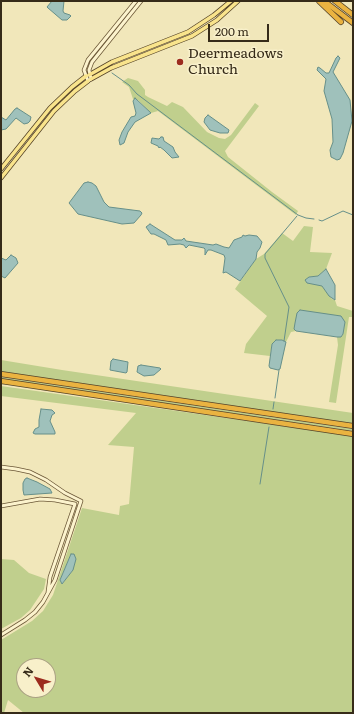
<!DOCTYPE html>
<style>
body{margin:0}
#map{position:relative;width:354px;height:714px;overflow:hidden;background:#f1e7ba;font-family:Literata,serif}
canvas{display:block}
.frame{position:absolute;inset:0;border:2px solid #362b19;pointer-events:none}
.north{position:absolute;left:16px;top:658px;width:40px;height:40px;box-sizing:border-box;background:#f8f0ca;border:1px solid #aaa183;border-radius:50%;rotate:308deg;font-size:11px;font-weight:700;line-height:16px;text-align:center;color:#362b19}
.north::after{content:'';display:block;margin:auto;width:14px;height:18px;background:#9c2c1e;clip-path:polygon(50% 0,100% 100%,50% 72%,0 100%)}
.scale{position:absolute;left:208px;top:24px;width:61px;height:18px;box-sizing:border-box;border:2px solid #362b19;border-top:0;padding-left:5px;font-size:12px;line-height:14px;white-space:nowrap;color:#362b19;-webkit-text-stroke:3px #f8f0ca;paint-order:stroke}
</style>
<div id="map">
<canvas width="354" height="714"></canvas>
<div class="frame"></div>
<div class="north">N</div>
<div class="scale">200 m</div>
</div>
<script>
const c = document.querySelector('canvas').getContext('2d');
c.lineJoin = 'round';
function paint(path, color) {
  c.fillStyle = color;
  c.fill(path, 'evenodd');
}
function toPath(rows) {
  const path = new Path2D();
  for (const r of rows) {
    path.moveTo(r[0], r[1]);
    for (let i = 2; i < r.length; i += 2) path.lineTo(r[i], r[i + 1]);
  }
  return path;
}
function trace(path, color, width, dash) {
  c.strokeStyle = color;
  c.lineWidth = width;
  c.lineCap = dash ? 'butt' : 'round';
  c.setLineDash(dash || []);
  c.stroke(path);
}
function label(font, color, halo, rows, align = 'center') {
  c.font = font + ' Literata,serif';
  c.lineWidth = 3;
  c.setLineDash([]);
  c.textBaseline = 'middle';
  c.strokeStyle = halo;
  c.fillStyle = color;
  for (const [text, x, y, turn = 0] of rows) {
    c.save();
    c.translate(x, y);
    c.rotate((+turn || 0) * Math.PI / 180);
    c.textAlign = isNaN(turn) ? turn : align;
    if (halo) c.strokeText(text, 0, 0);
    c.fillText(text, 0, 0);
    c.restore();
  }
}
paint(toPath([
 [128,78,138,81,145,90,145,95,148,97,167,106,172,102,183,107,207,132,219,138,225,139,231,135,255,103,259,106,225,151,228,157,272,192,298,211,296,215,158,111,151,113,138,100,133,99,129,87,122,82],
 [304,226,313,227,310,252,332,253,326,269,318,276,309,277,322,286,332,299,335,300,337,306,353,311,353,317,349,317,336,403,329,402,338,345,337,337,341,337,343,334,345,322,294,329,296,331,291,332,286,342,282,340,276,340,272,344,270,356,244,353,246,344,267,316,235,289,256,259,264,254,282,233,293,241],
 [1,360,62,370,353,413,353,424,1,372],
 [1,377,353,429,353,431,1,379],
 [1,386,353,436,353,713,24,713,8,700,4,713,1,713,1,640,32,621,43,611,53,595,82,508,119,515,120,506,129,504,134,447,108,445,136,413,1,396],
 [71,554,73,570,62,584,60,580],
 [24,666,48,666,48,690,24,690],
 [1,559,14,560,29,573,46,579,44,589,30,610,21,618,1,629]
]), '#c0cf8d');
const water = toPath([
 [52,1,64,1,63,11,64,13,70,15,71,16,67,20,62,20,48,8,47,7,52,1],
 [338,56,340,58,333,72,350,100,352,121,343,153,340,159,337,160,331,157,330,150,333,142,332,119,324,91,326,79,317,70,318,67,320,68,326,73,329,73,336,58,338,56],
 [135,98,151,113,135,122,128,132,124,143,120,145,119,140,122,132,131,117,135,116,136,113,133,101,135,98],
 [17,108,31,117,30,121,28,123,24,124,16,118,6,129,1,130,1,117,6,120,15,109,17,108],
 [208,115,229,130,228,133,220,133,210,130,204,122,205,118,208,115],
 [161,137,163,137,164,141,173,147,175,152,179,157,172,158,164,150,160,147,159,148,158,146,151,143,152,138,159,139,161,137],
 [88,182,92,183,96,186,104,202,109,207,140,211,142,213,141,215,134,223,122,224,78,214,69,203,84,183,88,182],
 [150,224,175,240,182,240,184,238,186,241,213,245,216,244,224,247,229,248,234,240,242,237,243,235,245,236,249,235,257,236,262,242,260,248,257,252,256,259,240,281,226,272,223,273,225,258,224,255,211,250,208,250,205,255,205,249,204,248,189,245,186,248,184,245,180,244,168,245,166,240,154,234,151,234,146,227,150,224],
 [11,255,16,258,18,263,5,278,1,276,1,258,6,260,11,255],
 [326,269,335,285,335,300,329,296,322,286,307,283,305,280,309,277,318,276,326,269],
 [300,310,341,316,345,322,343,334,341,337,337,337,296,331,294,329,295,323,297,313,300,310],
 [276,340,282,340,286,342,280,369,278,370,270,368,269,366,272,344,276,340],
 [113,359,128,362,127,372,126,373,110,370,111,361,113,359],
 [141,365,160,368,161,369,154,375,144,376,137,372,138,366,141,365],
 [41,409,52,410,55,413,52,415,50,421,55,432,55,434,35,434,33,433,35,429,39,427,39,420,41,409],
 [27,478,37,482,50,489,52,493,24,495,23,490,23,483,25,479,27,478],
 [71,554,74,554,76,559,73,570,62,584,60,580,71,554]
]);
paint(water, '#9fc1bb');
trace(water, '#668f89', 1);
trace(toPath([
 [112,73,129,85,137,94,298,215,306,218,314,219],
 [319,220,322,221,343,211,353,215],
 [284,341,289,307,265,258,265,254,297,216],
 [275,398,279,370],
 [273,409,274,402],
 [260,484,269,427]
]), '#668f89', 1);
const secondary = toPath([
 [136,1,88,60,84,70,88,81,91,79,89,70,92,62,141,1],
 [1,467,16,469,30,472,46,480,65,493,81,501,55,580,43,602,35,612,25,620,1,635],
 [1,506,40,499,55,500,75,504,50,577,48,592]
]);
const primary = toPath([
 [89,75,112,62,188,32,214,15,231,1],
 [91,79,111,68,192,36,217,20,238,1],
 [1,169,50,108,72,87,86,76],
 [1,178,54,111,75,91,88,81]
]);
const highway = toPath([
 [319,1,341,22],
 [324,1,353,23],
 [335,1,353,15],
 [1,374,353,426],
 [1,381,353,434]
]);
trace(secondary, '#6a5636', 4.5);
trace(primary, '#554328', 5);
trace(highway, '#554328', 6);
trace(secondary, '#fcf3cd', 3);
trace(primary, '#f9e48c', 3.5);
trace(highway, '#eab341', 4.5);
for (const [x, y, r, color] of [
 [180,62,4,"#9c2c1e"]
]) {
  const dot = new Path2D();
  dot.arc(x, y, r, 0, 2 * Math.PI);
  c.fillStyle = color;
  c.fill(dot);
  trace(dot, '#f8f0ca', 1.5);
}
label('14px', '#362b19', '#f8f0ca', [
 ["Deermeadows",188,54],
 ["Church",188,70]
], 'left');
</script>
